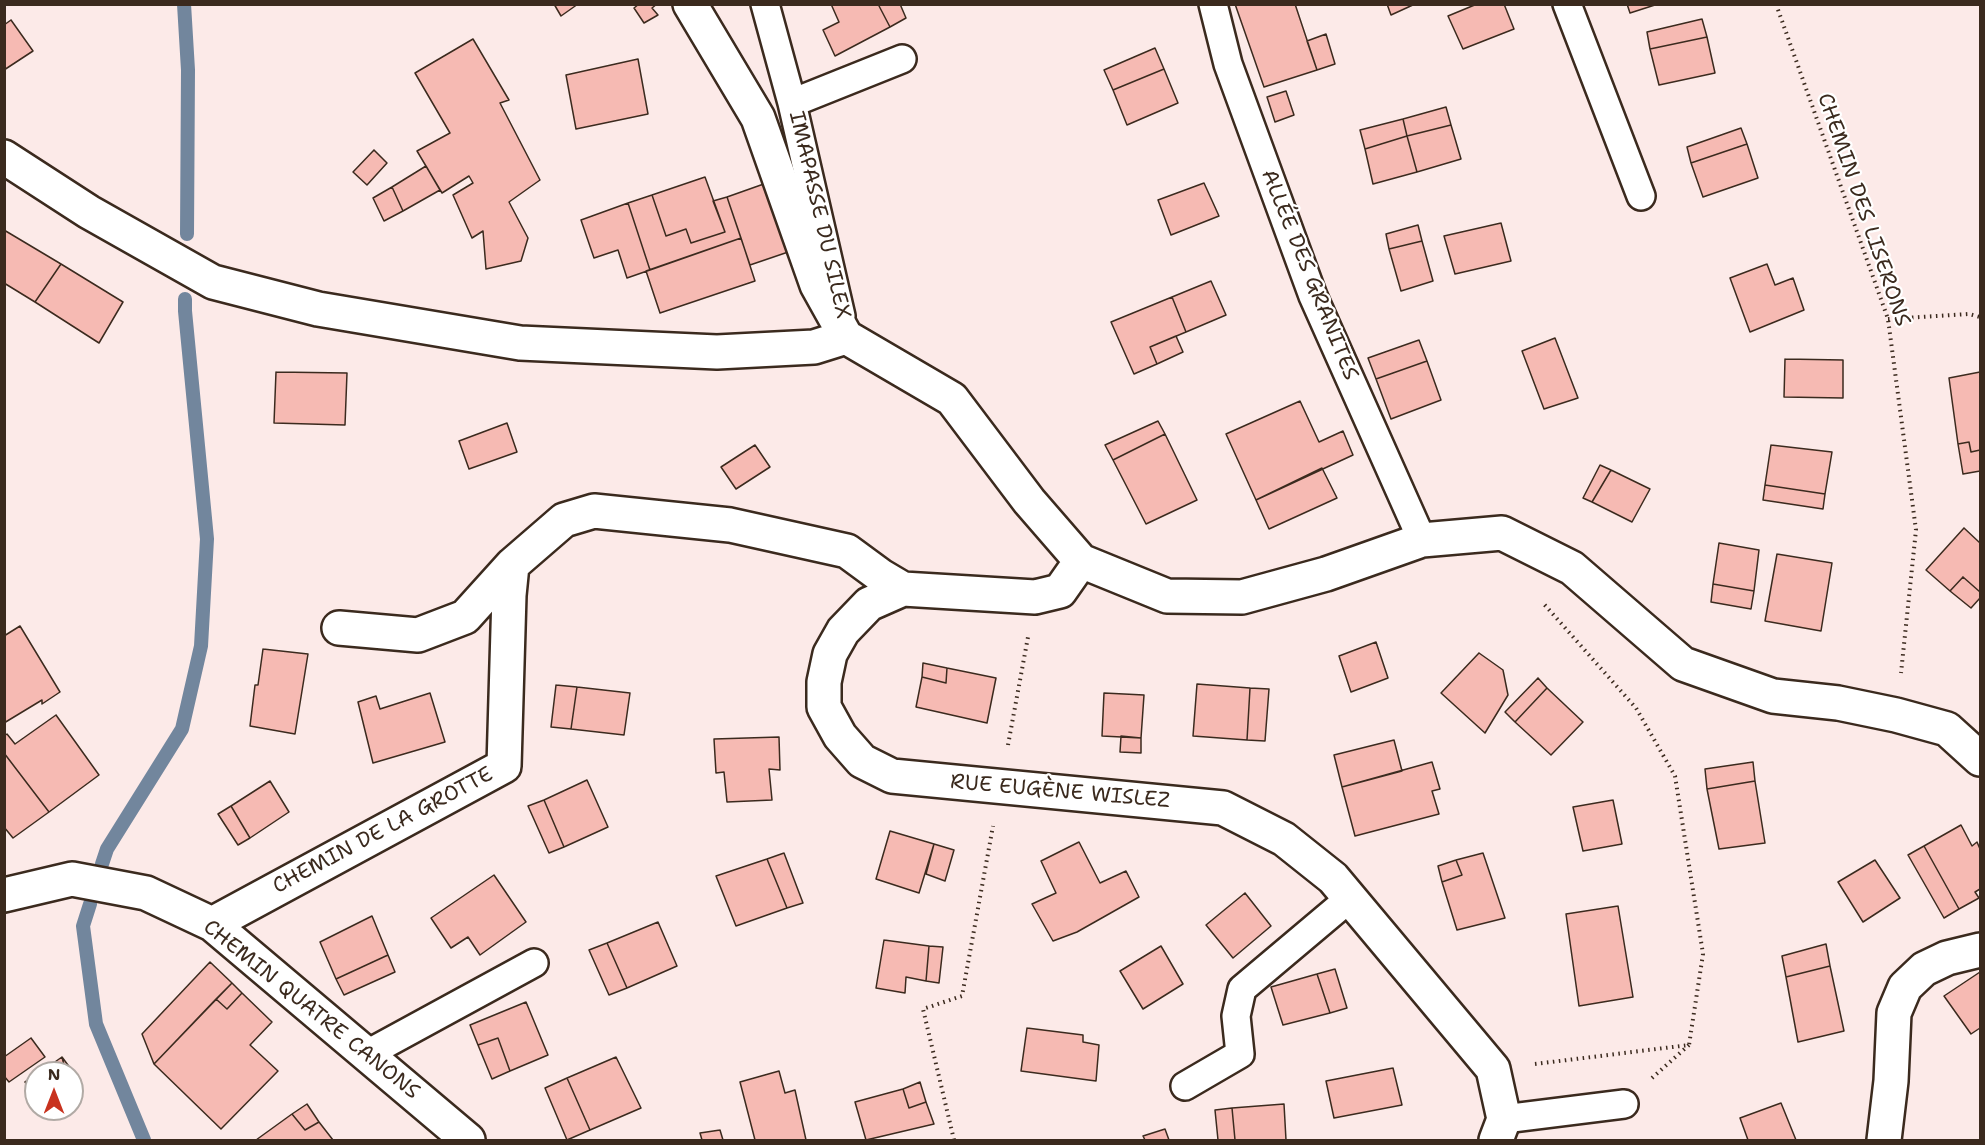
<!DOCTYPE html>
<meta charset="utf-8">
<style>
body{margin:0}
#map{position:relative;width:1985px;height:1145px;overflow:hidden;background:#fceae8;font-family:"Shantell Sans",sans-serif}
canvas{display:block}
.frame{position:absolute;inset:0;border:6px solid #3b2a1e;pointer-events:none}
.north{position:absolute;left:24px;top:1061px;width:60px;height:60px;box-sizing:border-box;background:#fff;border:2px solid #b1aaa5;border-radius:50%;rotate:0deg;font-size:16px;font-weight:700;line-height:24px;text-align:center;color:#3b2a1e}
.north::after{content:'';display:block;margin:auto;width:21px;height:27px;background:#c8321e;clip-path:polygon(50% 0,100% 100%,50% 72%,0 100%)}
</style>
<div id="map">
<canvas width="1985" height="1145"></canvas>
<div class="frame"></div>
<div class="north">N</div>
</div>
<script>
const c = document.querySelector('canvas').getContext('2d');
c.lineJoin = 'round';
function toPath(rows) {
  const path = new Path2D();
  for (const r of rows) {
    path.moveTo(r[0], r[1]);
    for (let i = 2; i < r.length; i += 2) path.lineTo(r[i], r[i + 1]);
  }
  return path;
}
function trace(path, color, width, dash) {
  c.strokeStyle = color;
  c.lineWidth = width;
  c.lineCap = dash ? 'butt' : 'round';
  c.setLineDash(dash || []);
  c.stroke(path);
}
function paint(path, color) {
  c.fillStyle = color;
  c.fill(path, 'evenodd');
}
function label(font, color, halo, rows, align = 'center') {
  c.font = font + ' "Shantell Sans",sans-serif';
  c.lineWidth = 4.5;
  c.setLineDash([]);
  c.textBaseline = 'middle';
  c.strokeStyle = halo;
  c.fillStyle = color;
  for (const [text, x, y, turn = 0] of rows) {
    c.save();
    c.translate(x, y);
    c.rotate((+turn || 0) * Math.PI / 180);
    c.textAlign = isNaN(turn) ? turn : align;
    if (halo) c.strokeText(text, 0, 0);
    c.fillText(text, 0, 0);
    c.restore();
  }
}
trace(toPath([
 [184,4,188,70,187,234],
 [102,864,107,849,182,729,201,646,207,539,185,311,185,299],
 [90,904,83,926,96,1024,144,1140]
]), '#72869d', 14);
const building = toPath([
 [554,4,578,4,561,16,554,4],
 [639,4,657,4,652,8,658,15,644,23,634,8,639,4],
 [831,4,878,4,890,27,835,56,823,30,839,22,831,4],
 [878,4,900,4,906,18,890,27,878,4],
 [1235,4,1295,4,1317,70,1264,87,1235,4],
 [1387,4,1415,4,1391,15,1387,4],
 [1477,4,1504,4,1514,29,1463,49,1448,16,1477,4],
 [1627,4,1658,4,1630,13,1627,4],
 [1702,19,1707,37,1650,49,1647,32,1702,19],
 [11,20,33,51,4,70,4,25,11,20],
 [1326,34,1335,64,1317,70,1307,41,1326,34],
 [1707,37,1715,73,1659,85,1650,49,1707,37],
 [473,39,509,100,500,103,540,180,509,202,528,238,521,261,486,269,483,231,472,238,453,195,473,183,469,176,442,193,417,151,450,133,415,73,473,39],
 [1155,48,1164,69,1113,90,1104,70,1155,48],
 [638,59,648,114,576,129,566,75,638,59],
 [1164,69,1178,103,1127,125,1113,90,1164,69],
 [1286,91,1294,115,1275,122,1267,97,1286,91],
 [1446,107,1451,125,1407,136,1403,119,1446,107],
 [1403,119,1407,136,1365,149,1360,130,1403,119],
 [1451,125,1461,159,1417,172,1407,136,1451,125],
 [1741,128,1747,144,1691,163,1687,147,1741,128],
 [1407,136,1417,172,1373,184,1365,149,1407,136],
 [1747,144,1758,178,1703,197,1691,163,1747,144],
 [374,150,387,163,367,185,353,172,374,150],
 [426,166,440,190,403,211,392,187,426,166],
 [705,177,725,232,691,243,686,229,666,236,652,195,705,177],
 [775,180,797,249,750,265,727,197,775,180],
 [1204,183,1219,216,1171,235,1158,200,1204,183],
 [392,187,403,211,384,221,373,198,392,187],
 [652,195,666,236,686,229,691,243,725,232,713,201,727,197,741,238,650,270,628,203,652,195],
 [628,203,650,270,627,278,618,250,594,258,581,220,628,203],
 [1501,223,1511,261,1455,274,1444,236,1501,223],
 [1418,225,1422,241,1389,249,1386,234,1418,225],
 [4,230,61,264,35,302,4,283,4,230],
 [741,238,755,281,660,313,646,271,741,238],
 [1422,241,1433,281,1401,291,1389,249,1422,241],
 [61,264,123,302,99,343,35,302,61,264],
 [1767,264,1775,285,1793,278,1804,310,1750,332,1730,278,1767,264],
 [1211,281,1226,315,1186,332,1172,297,1211,281],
 [1172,297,1186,332,1150,347,1157,364,1134,374,1111,322,1172,297],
 [1176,336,1183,352,1157,364,1150,347,1176,336],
 [1555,338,1578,398,1544,409,1522,351,1555,338],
 [1419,340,1427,361,1376,379,1368,358,1419,340],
 [1785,359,1843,360,1843,398,1784,397,1785,359],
 [1427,361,1441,400,1391,419,1376,379,1427,361],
 [276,372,347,373,345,425,274,423,276,372],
 [1980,372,1980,450,1971,452,1969,442,1958,444,1949,378,1980,372],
 [1300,401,1319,442,1343,431,1353,455,1256,500,1226,434,1300,401],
 [1158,421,1165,434,1113,460,1105,445,1158,421],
 [507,423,517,452,469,469,459,441,507,423],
 [1165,434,1197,500,1146,524,1113,460,1165,434],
 [1969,442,1971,452,1980,450,1980,471,1963,474,1958,444,1969,442],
 [755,445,770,467,736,489,721,467,755,445],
 [1771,445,1832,452,1825,494,1765,485,1771,445],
 [1600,465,1611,470,1592,502,1583,498,1600,465],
 [1322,468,1337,498,1269,529,1256,500,1322,468],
 [1611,470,1650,489,1632,522,1592,502,1611,470],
 [1765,485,1825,494,1823,509,1763,500,1765,485],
 [1964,528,1980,543,1980,592,1963,577,1950,591,1926,570,1964,528],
 [1719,543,1759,550,1754,591,1713,584,1719,543],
 [1777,554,1832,563,1821,631,1765,621,1777,554],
 [1963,577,1980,592,1980,598,1971,608,1950,591,1963,577],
 [1713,584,1754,591,1751,609,1711,602,1713,584],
 [20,626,60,692,42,704,42,700,4,723,4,636,20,626],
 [1376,642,1388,678,1351,692,1339,656,1376,642],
 [263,649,308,654,295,734,250,726,255,685,258,685,263,649],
 [1479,653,1503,670,1508,695,1485,733,1441,693,1479,653],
 [923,663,947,668,946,683,922,677,923,663],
 [947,668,996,678,987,723,916,707,922,677,946,683,947,668],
 [1538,678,1547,688,1515,722,1505,712,1538,678],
 [1197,684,1250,688,1247,740,1193,736,1197,684],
 [556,685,577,687,571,729,551,727,556,685],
 [577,687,630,693,624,735,571,729,577,687],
 [1250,688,1269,689,1265,741,1247,740,1250,688],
 [1547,688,1583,722,1551,755,1515,722,1547,688],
 [430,693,445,742,373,763,358,702,376,696,380,709,430,693],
 [1104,693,1144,695,1141,738,1102,736,1104,693],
 [56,715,99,775,49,812,4,753,4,736,7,734,15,744,56,715],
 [1121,736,1141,738,1141,753,1120,752,1121,736],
 [779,737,780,770,769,769,772,800,727,802,724,772,716,773,714,739,779,737],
 [1394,740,1402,771,1342,787,1334,755,1394,740],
 [4,753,49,812,13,838,4,827,4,753],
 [1432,762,1440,789,1432,791,1439,814,1355,836,1342,787,1432,762],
 [1753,762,1755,781,1707,789,1705,769,1753,762],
 [587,780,608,827,564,847,544,800,587,780],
 [270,781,289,812,250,838,231,806,270,781],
 [1755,781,1765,843,1719,849,1707,789,1755,781],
 [544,800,564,847,549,853,528,806,544,800],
 [1613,800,1622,844,1583,851,1573,807,1613,800],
 [231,806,250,838,238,845,218,814,231,806],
 [1961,825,1972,846,1977,842,1980,849,1980,889,1975,892,1979,898,1959,909,1924,846,1961,825],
 [890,831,934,844,919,893,876,879,890,831],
 [1079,842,1100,883,1126,871,1139,897,1077,932,1053,941,1032,904,1056,893,1041,861,1079,842],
 [934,844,954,850,945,881,926,874,934,844],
 [1924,846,1959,909,1944,918,1908,855,1924,846],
 [784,853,803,903,787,908,767,859,784,853],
 [1483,853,1505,918,1457,930,1442,882,1462,875,1456,860,1483,853],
 [767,859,787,908,736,926,716,876,767,859],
 [1456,860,1462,875,1442,882,1438,866,1456,860],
 [1875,860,1900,898,1863,922,1838,882,1875,860],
 [494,875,526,922,480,955,468,937,451,948,431,918,494,875],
 [1245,893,1271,926,1233,958,1206,925,1245,893],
 [1618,906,1633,997,1579,1006,1566,914,1618,906],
 [372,916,388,955,336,979,320,942,372,916],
 [658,922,677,966,627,988,607,943,658,922],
 [884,940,929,946,926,981,906,977,905,993,876,988,884,940],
 [607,943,627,988,609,995,589,950,607,943],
 [1826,944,1830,966,1786,977,1782,956,1826,944],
 [929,946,943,947,939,983,926,981,929,946],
 [1161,946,1183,984,1143,1009,1120,971,1161,946],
 [388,955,395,972,344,995,336,979,388,955],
 [210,962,232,983,154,1064,142,1034,210,962],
 [1830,966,1844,1031,1798,1042,1786,977,1830,966],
 [1335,969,1347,1008,1330,1013,1317,974,1335,969],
 [1980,972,1980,1028,1971,1034,1944,996,1980,972],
 [1317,974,1330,1013,1283,1025,1271,987,1317,974],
 [232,983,242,993,227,1009,216,999,232,983],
 [242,993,272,1022,250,1045,278,1071,221,1129,154,1064,216,999,227,1009,242,993],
 [526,1002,548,1055,510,1071,498,1038,478,1045,470,1025,526,1002],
 [1027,1028,1083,1035,1083,1042,1099,1045,1096,1081,1021,1071,1027,1028],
 [31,1038,45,1057,9,1082,4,1076,4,1057,31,1038],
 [498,1038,510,1071,492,1079,478,1045,498,1038],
 [62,1057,79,1080,72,1085,72,1073,66,1073,62,1057],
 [62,1057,66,1073,39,1073,62,1057],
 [616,1057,641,1108,590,1130,567,1078,616,1057],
 [1393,1068,1402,1105,1334,1118,1326,1081,1393,1068],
 [779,1071,785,1093,795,1090,806,1140,755,1140,740,1082,779,1071],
 [36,1075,36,1099,25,1082,36,1075],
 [567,1078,590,1130,567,1140,545,1088,567,1078],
 [920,1082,926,1102,909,1108,903,1089,920,1082],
 [903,1089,909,1108,926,1102,934,1124,866,1140,855,1102,903,1089],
 [1781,1103,1796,1140,1748,1140,1740,1118,1781,1103],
 [307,1104,319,1122,305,1130,292,1114,307,1104],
 [1284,1104,1286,1140,1235,1140,1232,1108,1284,1104],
 [1232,1108,1235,1140,1218,1140,1215,1110,1232,1108],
 [292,1114,305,1130,319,1122,333,1140,256,1140,292,1114],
 [1165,1129,1169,1140,1145,1140,1143,1136,1165,1129],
 [720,1130,723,1140,702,1140,700,1133,720,1130]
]);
paint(building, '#f6bab3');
trace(building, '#3b2a1e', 1.5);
const lane = toPath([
 [765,4,792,103],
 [1213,4,1228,64,1313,296,1422,540],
 [1567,4,1641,196],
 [841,316,792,103,902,59],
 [367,1054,534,963],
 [1185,1086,1240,1054,1236,1016,1242,989,1350,898],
 [1504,1119,1624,1104]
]);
const street = toPath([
 [690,4,758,118,817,285,846,337],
 [4,157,89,212,213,282,318,309,520,343,717,352,814,347,846,337,952,399,1029,501,1081,561,1167,596,1242,597,1326,574,1422,540,1502,533,1572,568,1683,664,1773,696,1838,703,1896,715,1947,729,1980,759],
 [1081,561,1060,591,1035,597,903,589,869,604,843,631,830,654,824,682,824,707,840,736,862,761,892,776,1223,808,1284,839,1333,878,1493,1069,1504,1119,1496,1140],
 [339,628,418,635,465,617,512,565,564,520,594,511,730,525,847,551,881,576,903,589],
 [4,895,72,879,146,893,212,924,468,1140],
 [212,924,504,766,509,595,512,565],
 [1884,1140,1891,1081,1894,1013,1905,987,1924,969,1947,958,1980,950]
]);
trace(lane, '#3b2a1e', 32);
trace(street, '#3b2a1e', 38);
trace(toPath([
 [1776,4,1888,319,1916,530,1901,673],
 [1888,319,1969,314,1980,317],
 [1008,745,1028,637],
 [1535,1064,1689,1045,1703,954,1675,776,1636,708,1543,603],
 [1652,1078,1689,1045],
 [954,1140,923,1009,962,996,993,826]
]), '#3b2a1e', 4, [1.5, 4.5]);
trace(lane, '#fff', 27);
trace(street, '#fff', 33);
label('21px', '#3b2a1e', '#fff', [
 ["CHEMIN DES LISERONS",1863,210,71],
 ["IMAPASSE DU SILEX",819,215,77],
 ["ALLÉE DES GRANITES",1309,275,68],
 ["RUE EUGÈNE WISLEZ",1060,792,5],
 ["CHEMIN DE LA GROTTE",383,831,-28],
 ["CHEMIN QUATRE CANONS",311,1010,39]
]);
</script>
